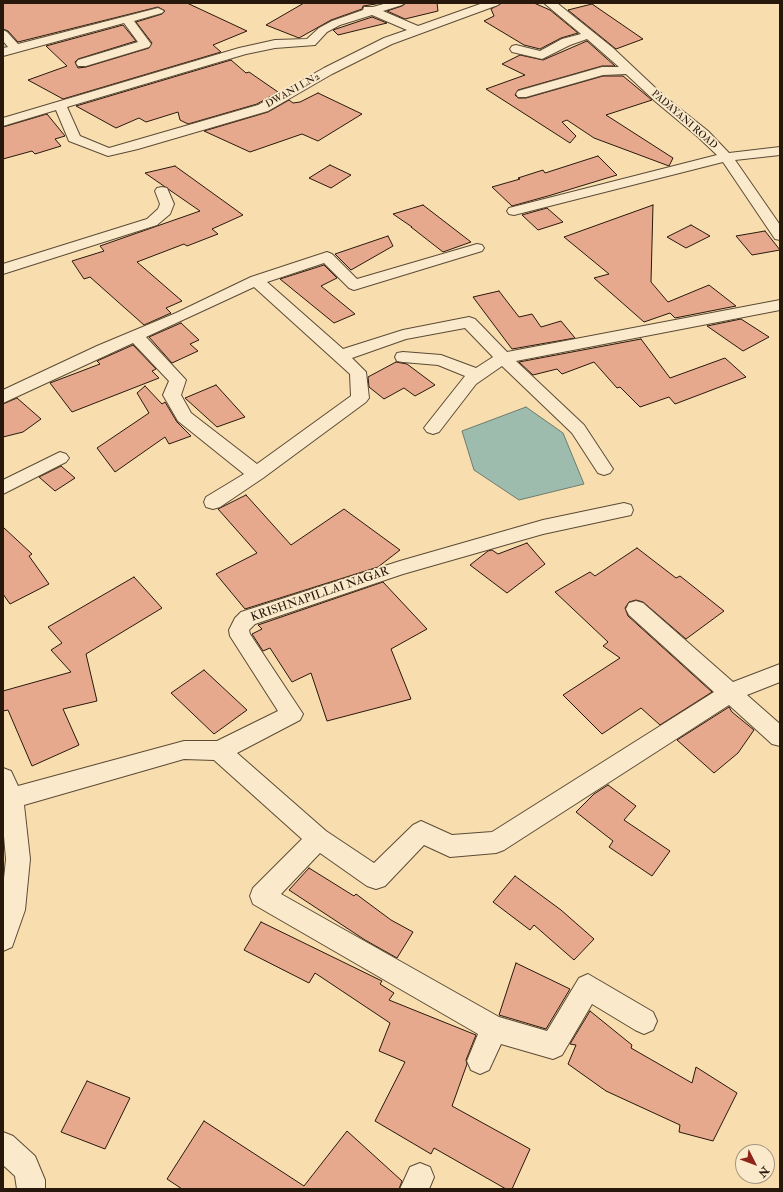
<!DOCTYPE html>
<style>
body{margin:0}
#map{position:relative;width:783px;height:1192px;overflow:hidden;background:#f8deaf;font-family:"IM FELL Double Pica",serif}
canvas{display:block}
.frame{position:absolute;inset:0;border:4px solid #28180c;pointer-events:none}
.north{position:absolute;left:735px;top:1144px;width:40px;height:40px;box-sizing:border-box;background:#faeacb;border:1px solid #a6967f;border-radius:50%;rotate:132deg;font-size:11px;font-weight:700;line-height:16px;text-align:center;color:#28180c}
.north::after{content:'';display:block;margin:auto;width:14px;height:18px;background:#8f2418;clip-path:polygon(50% 0,100% 100%,50% 72%,0 100%)}
</style>
<div id="map">
<canvas width="783" height="1192"></canvas>
<div class="frame"></div>
<div class="north">N</div>
</div>
<script>
const c = document.querySelector('canvas').getContext('2d');
c.lineJoin = 'round';
function paint(path, color) {
  c.fillStyle = color;
  c.fill(path, 'evenodd');
}
function toPath(rows) {
  const path = new Path2D();
  for (const r of rows) {
    path.moveTo(r[0], r[1]);
    for (let i = 2; i < r.length; i += 2) path.lineTo(r[i], r[i + 1]);
  }
  return path;
}
function trace(path, color, width, dash) {
  c.strokeStyle = color;
  c.lineWidth = width;
  c.lineCap = dash ? 'butt' : 'round';
  c.setLineDash(dash || []);
  c.stroke(path);
}
function label(font, color, halo, rows, align = 'center') {
  c.font = font + ' "IM FELL Double Pica",serif';
  c.lineWidth = 3.5;
  c.setLineDash([]);
  c.textBaseline = 'middle';
  c.strokeStyle = halo;
  c.fillStyle = color;
  for (const [text, x, y, turn = 0] of rows) {
    c.save();
    c.translate(x, y);
    c.rotate((+turn || 0) * Math.PI / 180);
    c.textAlign = isNaN(turn) ? turn : align;
    if (halo) c.strokeText(text, 0, 0);
    c.fillText(text, 0, 0);
    c.restore();
  }
}
const water = toPath([
 [526,407,563,433,584,484,519,500,474,470,462,431,526,407]
]);
paint(water, '#9dbcae');
trace(water, '#6e7a6d', 1);
const building = toPath([
 [3,3,187,3,247,31,213,45,221,52,63,99,28,80,67,66,46,46,123,25,136,41,78,59,75,62,78,68,86,67,149,48,152,43,136,22,162,14,165,11,158,7,18,42,8,31,3,29,3,3],
 [304,3,382,3,363,6,362,9,331,20,299,38,266,25,304,3],
 [406,3,437,3,438,11,405,19,387,11,402,6,406,3],
 [502,3,534,3,550,10,578,33,561,38,540,49,524,45,484,21,494,16,491,9,502,3],
 [592,4,643,39,616,49,568,10,592,4],
 [372,17,387,23,338,35,333,30,372,17],
 [587,41,615,66,602,66,518,90,515,95,518,98,526,98,603,76,623,76,652,100,606,115,673,158,669,166,594,138,567,120,562,122,576,136,570,143,486,89,525,75,502,64,520,55,543,60,587,41],
 [231,60,246,73,249,72,278,92,257,104,188,124,180,120,178,112,146,122,139,118,116,128,76,106,231,60],
 [318,93,362,114,318,141,302,134,250,152,204,131,268,112,289,100,293,103,300,102,318,93],
 [47,114,65,136,55,139,61,146,35,154,32,151,3,159,3,127,47,114],
 [598,156,617,175,548,196,512,206,492,187,520,179,518,178,543,170,545,173,598,156],
 [330,165,351,175,331,188,309,178,330,165],
 [175,166,243,215,212,229,218,234,187,246,184,244,137,262,182,301,166,308,171,313,144,325,90,277,84,279,72,261,104,251,100,246,200,211,145,173,175,166],
 [423,205,471,242,443,252,411,227,412,227,393,214,423,205],
 [653,205,651,282,668,302,709,285,736,306,675,318,670,313,644,322,594,278,609,274,564,237,653,205],
 [547,208,563,222,538,230,522,215,547,208],
 [691,225,710,236,686,248,667,237,691,225],
 [765,231,780,250,752,255,736,236,765,231],
 [388,236,393,246,351,270,335,254,388,236],
 [324,265,337,278,321,286,355,314,334,323,280,279,324,265],
 [499,291,519,317,532,314,541,327,561,321,575,338,512,349,473,297,499,291],
 [741,319,769,337,743,351,707,326,741,319],
 [181,323,199,340,190,344,198,351,172,363,149,337,181,323],
 [641,339,670,378,725,358,746,377,675,404,669,397,640,407,620,387,617,388,594,362,562,374,557,369,533,375,519,362,641,339],
 [133,345,156,369,152,371,159,378,72,412,50,383,100,364,97,361,133,345],
 [396,362,407,364,435,385,415,396,404,388,384,399,369,387,368,377,396,362],
 [216,385,245,417,217,427,185,398,216,385],
 [145,386,162,404,165,402,177,422,191,436,169,444,165,437,115,472,97,448,149,413,137,393,145,386],
 [17,398,41,419,23,432,3,437,3,404,17,398],
 [61,466,75,478,55,491,39,477,61,466],
 [246,495,291,545,344,509,400,550,378,567,245,609,216,574,257,553,218,509,246,495],
 [3,527,32,554,29,556,49,584,10,604,3,594,3,527],
 [527,543,545,564,507,593,470,565,488,551,492,550,498,554,527,543],
 [637,548,676,578,680,576,724,611,686,639,643,602,636,600,629,602,625,608,628,616,712,692,660,725,641,708,602,734,563,695,620,658,603,646,608,642,555,592,590,572,595,576,637,548],
 [134,577,162,608,86,654,97,701,63,709,79,745,32,766,8,710,3,711,3,691,71,672,51,650,62,643,48,627,134,577],
 [383,582,427,629,391,649,411,699,327,721,311,673,292,682,270,648,263,651,252,634,262,629,258,625,383,582],
 [204,670,247,710,214,734,171,693,204,670],
 [729,707,732,712,754,730,738,753,714,773,677,740,729,707],
 [608,785,636,806,624,820,670,851,652,876,609,847,613,841,576,812,594,794,608,785],
 [309,868,354,896,356,894,391,920,413,932,397,958,365,940,289,890,309,868],
 [515,876,561,910,594,939,574,960,534,925,530,930,493,902,515,876],
 [261,922,382,981,380,984,394,993,389,1000,476,1035,466,1060,467,1064,452,1106,530,1149,512,1189,506,1189,434,1148,431,1154,375,1121,405,1062,379,1051,390,1023,315,973,309,983,244,950,261,922],
 [516,963,570,989,546,1029,499,1015,516,963],
 [590,1011,632,1045,631,1048,692,1083,696,1067,737,1093,713,1141,679,1132,680,1125,606,1091,568,1064,576,1045,570,1044,590,1011],
 [87,1081,130,1098,105,1149,61,1132,87,1081],
 [204,1121,304,1186,347,1131,402,1181,399,1189,182,1189,167,1179,204,1121]
]);
paint(building, '#e6a98e');
trace(building, '#28180c', 1);
const minor = toPath([
 [387,3,404,3,402,5,383,11,418,26,483,3,500,3,498,5,392,44,332,74,268,111,138,149,108,156,69,141,56,110,3,126,3,118,239,48,275,40,307,39,319,28,332,21,363,10,364,7,373,7,387,3],
 [372,15,407,30,384,38,324,68,258,105,109,148,80,136,67,107,246,54,275,48,315,45,327,32,340,25,372,15],
 [544,3,557,3,613,48,664,96,708,131,729,153,780,147,780,155,735,160,780,225,780,240,775,239,723,162,514,215,509,214,507,211,509,208,717,155,698,137,656,102,626,74,603,75,526,97,518,97,516,94,518,91,602,67,619,67,587,39,570,45,542,59,512,52,510,49,512,46,516,45,540,51,562,39,581,34,544,3],
 [158,8,164,11,162,13,134,21,151,44,149,47,86,66,78,66,76,63,78,60,138,42,124,23,3,56,3,48,8,47,3,41,3,30,7,32,18,44,158,8],
 [162,187,167,188,174,204,170,214,157,225,3,274,3,264,147,219,158,209,160,204,155,191,157,188,162,187],
 [477,244,482,245,484,248,482,251,354,290,349,288,324,263,267,282,343,349,403,330,469,317,475,319,507,352,780,300,780,310,516,361,584,425,613,469,610,473,604,475,598,473,572,433,502,366,476,384,439,432,433,434,427,432,424,428,427,424,465,376,438,365,403,362,397,361,395,357,397,353,403,352,441,355,476,368,493,357,465,328,406,339,352,358,366,372,369,398,366,402,263,478,220,507,213,509,206,507,204,502,206,497,244,474,178,421,163,395,169,381,133,343,3,403,3,390,97,346,176,313,251,277,327,252,332,254,357,279,477,244],
 [254,287,350,374,351,396,257,464,191,413,181,395,186,380,146,337,254,287],
 [60,452,66,454,69,458,66,462,3,494,3,480,60,452],
 [624,503,631,505,633,510,631,515,543,534,403,574,255,624,249,630,250,634,303,714,300,720,237,753,326,831,374,863,413,825,421,821,452,835,492,832,714,692,629,615,626,609,629,603,636,601,643,603,733,682,780,664,780,682,747,695,780,724,780,746,772,744,729,705,504,850,496,853,450,857,424,845,385,886,376,889,367,886,320,853,281,894,499,1017,547,1031,579,978,588,974,653,1012,657,1021,653,1030,644,1034,635,1030,592,1004,562,1055,553,1059,501,1044,489,1070,480,1074,471,1070,467,1061,478,1034,253,904,250,896,253,888,302,839,214,760,184,759,24,805,30,859,25,910,12,947,3,951,3,888,6,859,3,825,3,768,11,771,18,786,184,741,217,741,278,711,230,636,229,630,235,618,241,612,400,561,543,520,624,503],
 [3,1132,13,1136,35,1156,45,1180,45,1189,17,1189,15,1176,3,1165,3,1132],
 [420,1163,430,1167,434,1177,429,1189,400,1189,410,1167,420,1163]
]);
trace(minor, '#5c4a35', 2);
paint(minor, '#faeacb');
label('10px', '#28180c', '#faeacb', [
 ["DWANI LN2",293,91,-29],
 ["PADAYANI ROAD",684,120,41]
]);
label('12px', '#28180c', '#faeacb', [
 ["KRISHNAPILLAI NAGAR",320,595,-19]
]);
</script>
